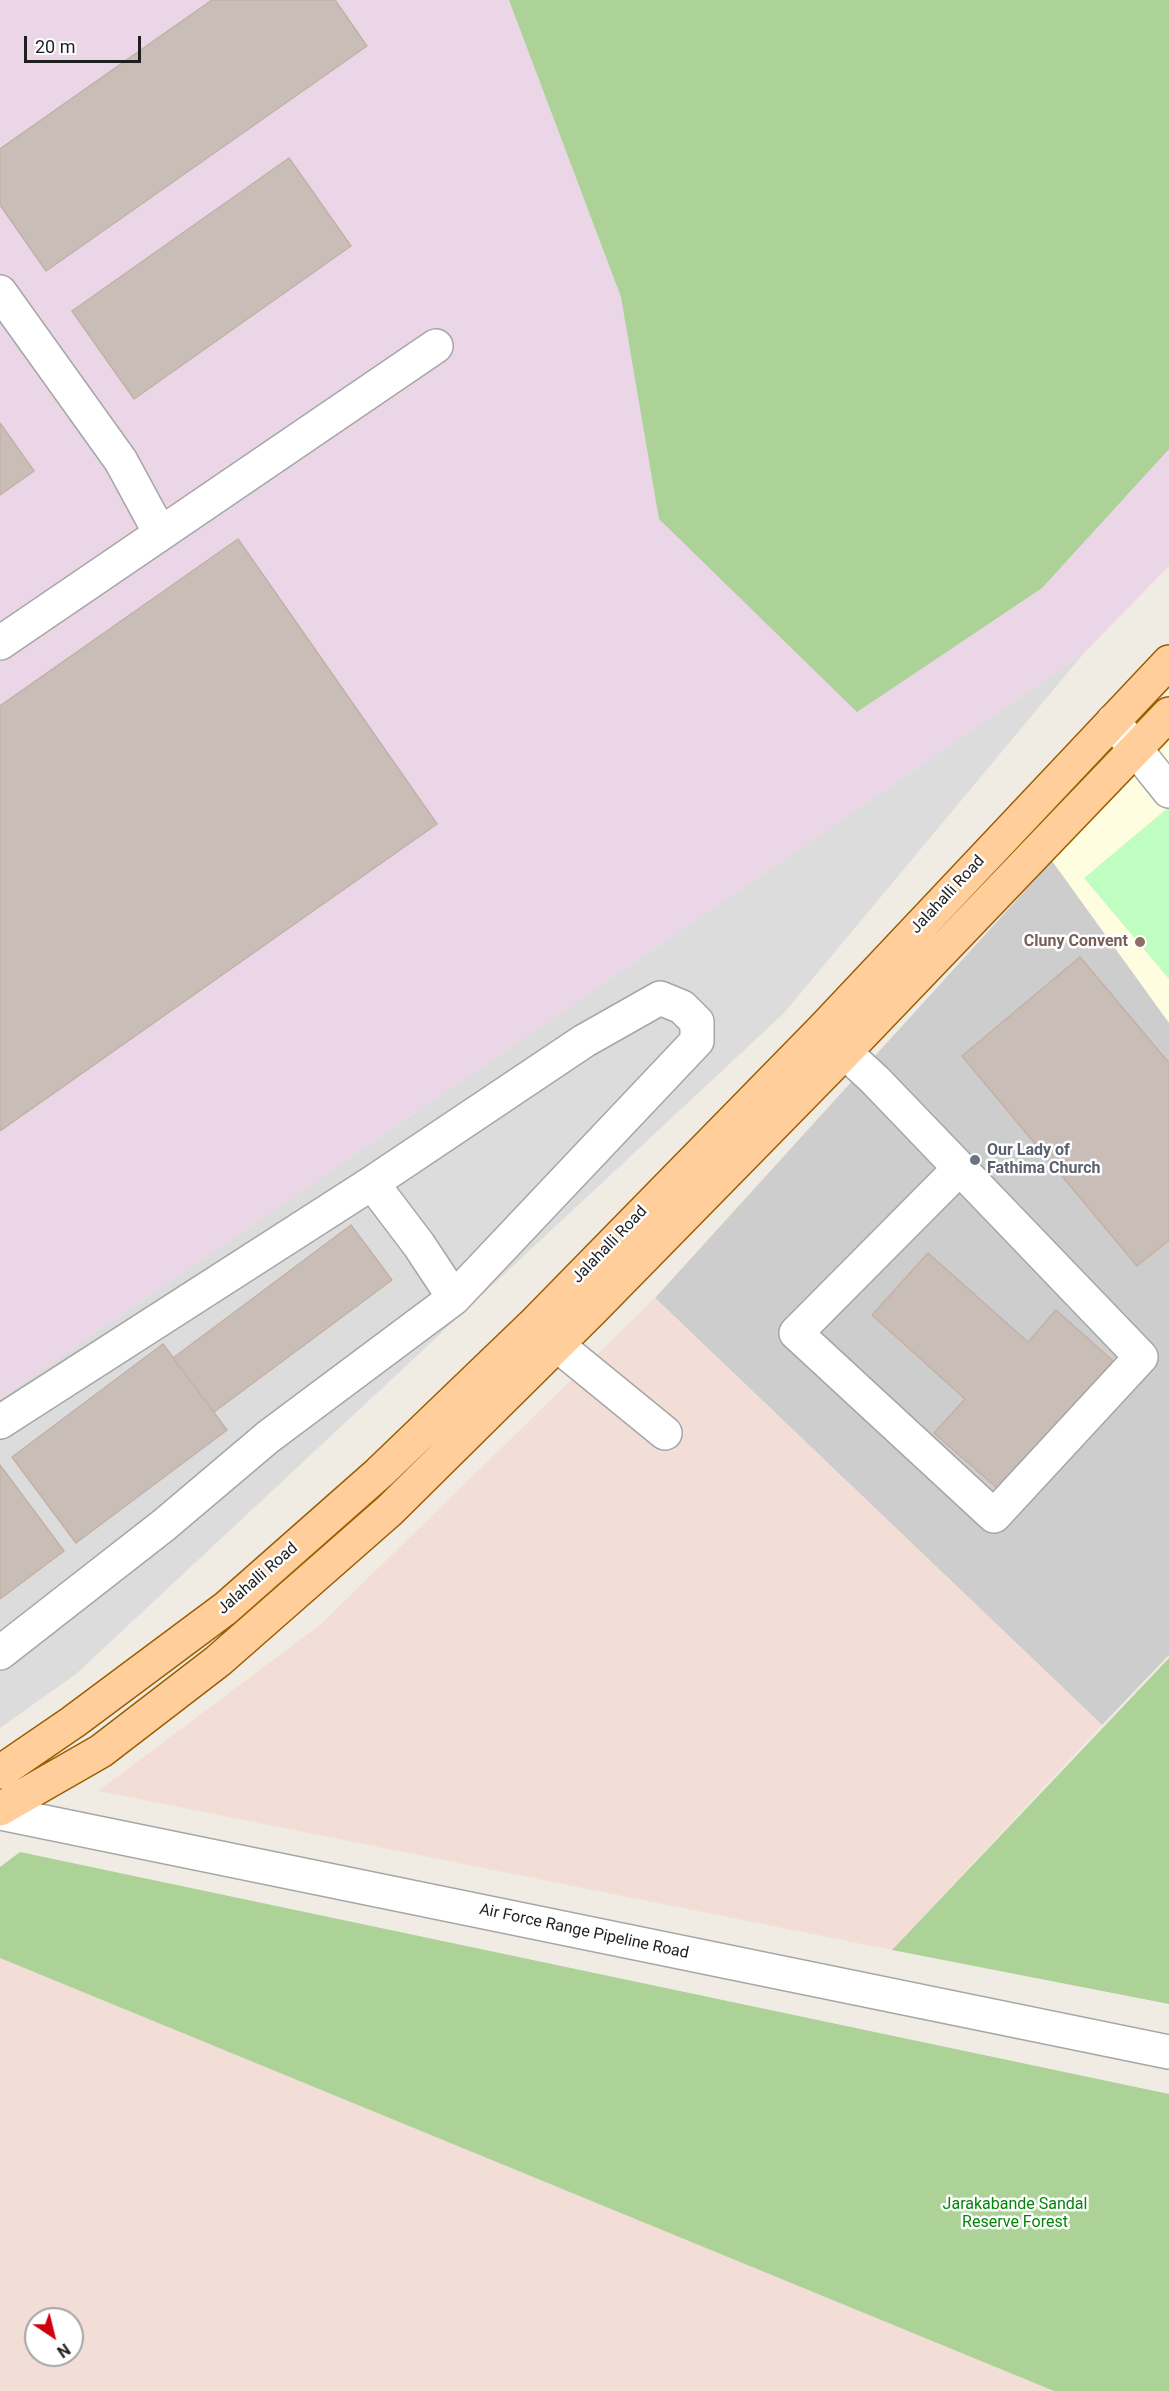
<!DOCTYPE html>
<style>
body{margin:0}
#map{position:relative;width:1169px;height:2391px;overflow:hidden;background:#f0ece4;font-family:Roboto,sans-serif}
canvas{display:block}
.north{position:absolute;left:24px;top:2307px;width:60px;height:60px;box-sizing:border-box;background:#fff;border:2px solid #a5a5a5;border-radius:50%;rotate:145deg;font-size:16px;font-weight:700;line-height:24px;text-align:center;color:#1f1f1f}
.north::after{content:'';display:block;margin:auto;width:21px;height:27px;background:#ce000c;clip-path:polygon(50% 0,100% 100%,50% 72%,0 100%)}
.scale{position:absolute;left:24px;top:36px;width:117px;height:27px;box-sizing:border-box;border:3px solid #1f1f1f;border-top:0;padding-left:8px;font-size:18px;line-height:21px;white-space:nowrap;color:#1f1f1f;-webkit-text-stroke:4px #fff;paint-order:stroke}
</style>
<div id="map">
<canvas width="1169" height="2391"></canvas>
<div class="north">N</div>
<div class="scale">20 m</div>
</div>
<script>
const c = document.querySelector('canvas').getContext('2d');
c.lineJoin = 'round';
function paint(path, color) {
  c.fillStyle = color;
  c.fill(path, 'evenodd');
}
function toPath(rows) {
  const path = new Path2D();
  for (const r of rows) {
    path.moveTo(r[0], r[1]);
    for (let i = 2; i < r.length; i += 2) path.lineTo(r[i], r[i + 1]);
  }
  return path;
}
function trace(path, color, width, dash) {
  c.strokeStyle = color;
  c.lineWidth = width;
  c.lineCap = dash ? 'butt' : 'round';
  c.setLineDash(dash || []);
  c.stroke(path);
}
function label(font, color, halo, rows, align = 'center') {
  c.font = font + ' Roboto,sans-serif';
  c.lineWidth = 5;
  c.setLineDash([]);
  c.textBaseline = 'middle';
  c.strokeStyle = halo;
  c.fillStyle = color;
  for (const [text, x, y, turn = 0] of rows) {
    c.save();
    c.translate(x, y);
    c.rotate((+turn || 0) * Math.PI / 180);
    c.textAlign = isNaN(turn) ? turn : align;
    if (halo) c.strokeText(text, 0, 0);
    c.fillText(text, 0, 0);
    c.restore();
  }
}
paint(toPath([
 [1084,653,784,1013,76,1674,0,1728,0,1398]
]), '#dddcdc');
paint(toPath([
 [0,0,1169,0,1169,566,1084,653,0,1398]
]), '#ead6e7');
paint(toPath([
 [1169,741,1169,1023,1052,861]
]), '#fffddf');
paint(toPath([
 [1052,861,1169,1023,1169,1655,1102,1725,655,1298]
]), '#cdcdcd');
paint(toPath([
 [655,1298,1102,1725,892,1950,98,1791,321,1624],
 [0,1958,1054,2391,0,2391],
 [36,2319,72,2319,72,2355,36,2355]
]), '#f3ddd7');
paint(toPath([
 [509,0,1169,0,1169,449,1042,588,857,712,659,519,621,297],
 [1169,1658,1169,2004,892,1950],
 [20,1852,1169,2094,1169,2391,1054,2391,0,1958,0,1867]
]), '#acd297');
paint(toPath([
 [1169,807,1169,979,1084,878]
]), '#bffdc0');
const building = toPath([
 [212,0,335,0,367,46,46,271,0,205,0,149,212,0],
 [289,158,351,246,134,399,72,311,289,158],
 [0,423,34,471,0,495,0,423],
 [238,539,437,824,0,1131,0,706,238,539],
 [1080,957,1169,1063,1169,1240,1137,1266,962,1056,1080,957],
 [351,1225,392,1280,214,1412,173,1358,351,1225],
 [928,1253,1028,1342,1056,1310,1113,1361,998,1489,934,1433,965,1399,872,1315,928,1253],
 [163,1344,227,1430,76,1543,12,1457,163,1344],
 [0,1465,64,1551,0,1599,0,1465]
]);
paint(building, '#c9beb7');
trace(building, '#c3b1a6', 1.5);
const minor = toPath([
 [0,292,121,461,160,533],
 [0,643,436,346],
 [1113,721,1169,791],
 [823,1032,875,1080,1141,1357,994,1516,796,1333,959,1169],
 [372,1183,419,1245,454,1298],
 [556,1344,665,1433],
 [0,1422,372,1183,584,1041,660,998,682,1007,697,1022,697,1041,454,1298,268,1437,164,1525,0,1653],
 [0,1813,1169,2052]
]);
const major = toPath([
 [0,1772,73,1722,226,1608,379,1473,533,1325,822,1030,1169,662],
 [0,1809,101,1751,218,1661,390,1510,591,1311,845,1052,1169,714]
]);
trace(minor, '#a6a6a6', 36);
trace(major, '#9a5e00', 36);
trace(minor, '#fff', 33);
trace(major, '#ffce9b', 33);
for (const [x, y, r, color] of [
 [1140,942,6,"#8d6e63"],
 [975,1160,6,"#6b7280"]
]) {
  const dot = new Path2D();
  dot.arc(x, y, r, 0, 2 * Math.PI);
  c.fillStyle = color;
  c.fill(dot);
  trace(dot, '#fff', 2);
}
label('16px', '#1f1f1f', '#fff', [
 ["Jalahalli Road",948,895,-47],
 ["Jalahalli Road",610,1245,-46],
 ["Jalahalli Road",258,1579,-41],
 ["Air Force Range Pipeline Road",584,1932,12]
]);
label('bold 16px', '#785e54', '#fff', [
 ["Cluny Convent",1128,942]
], 'right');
label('bold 16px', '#5b616d', '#fff', [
 ["Our Lady of",987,1151],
 ["Fathima Church",987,1169]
], 'left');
label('16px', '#048507', '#fff', [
 ["Jarakabande Sandal",1015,2205],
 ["Reserve Forest",1015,2223]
]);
</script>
